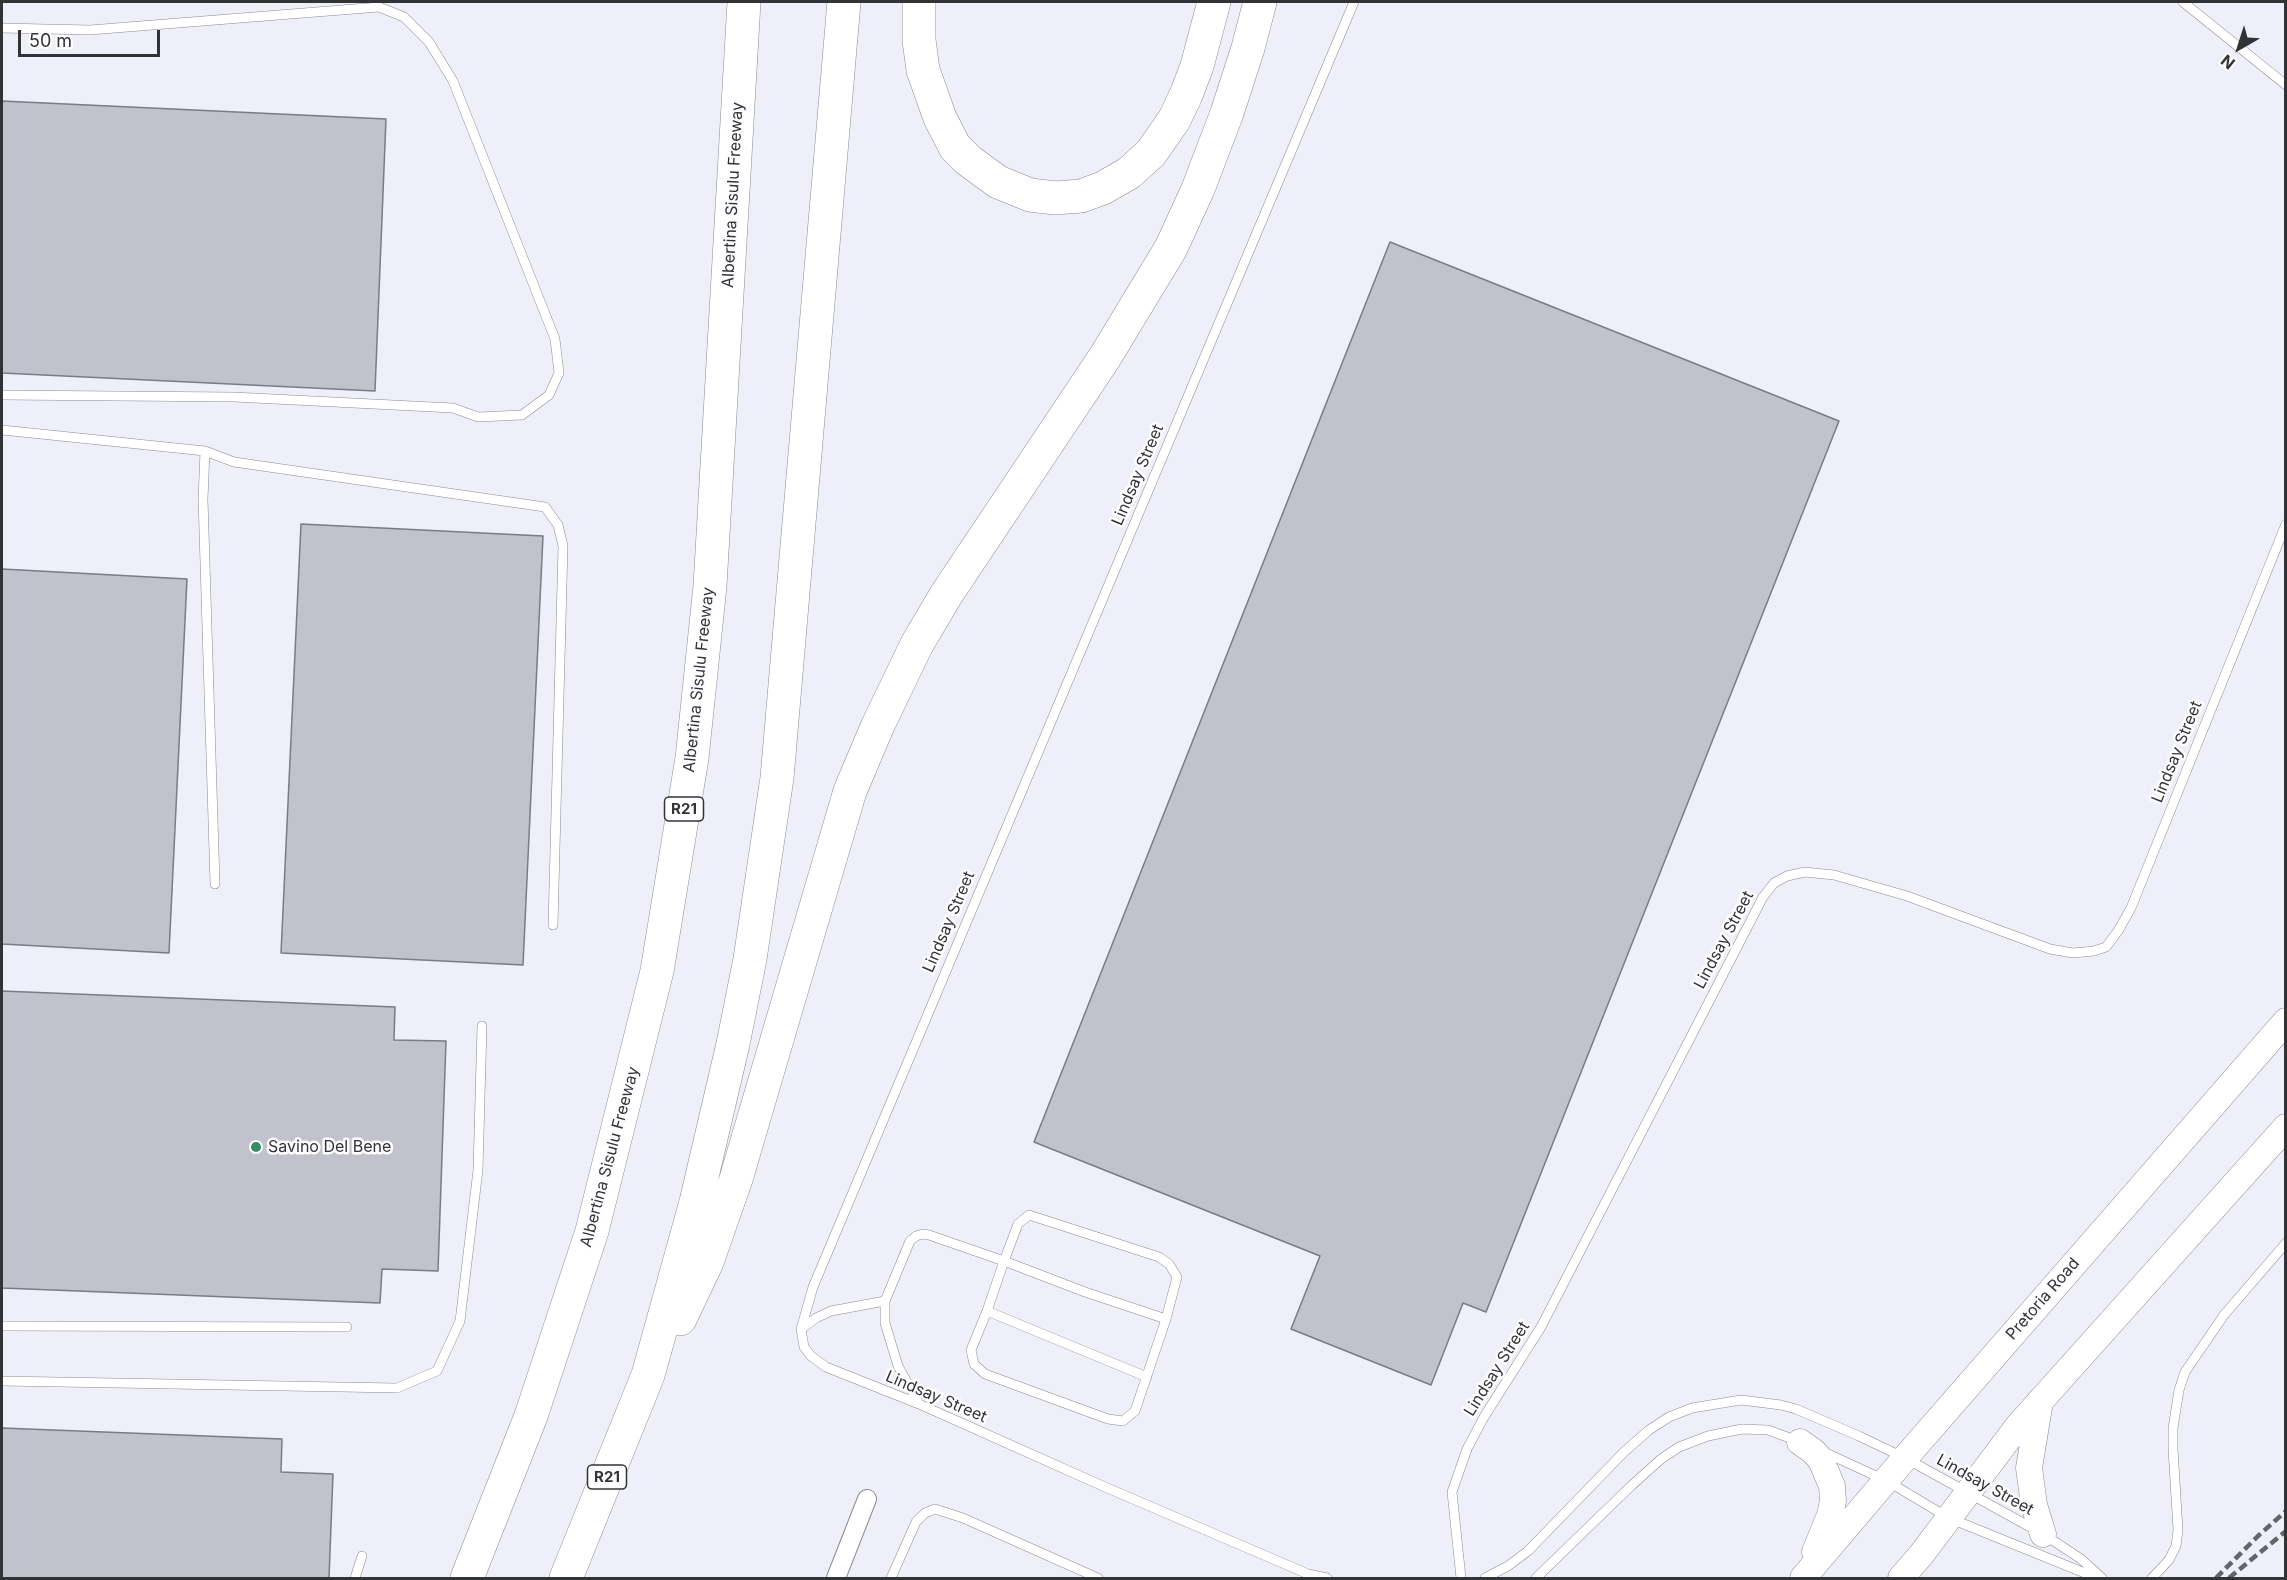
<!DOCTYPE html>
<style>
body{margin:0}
#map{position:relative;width:2287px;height:1580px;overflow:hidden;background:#eeeff9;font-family:Inter,sans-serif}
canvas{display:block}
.frame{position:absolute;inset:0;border:3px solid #323337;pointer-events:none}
.north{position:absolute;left:2209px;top:18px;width:60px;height:60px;-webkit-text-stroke:4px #fdfdff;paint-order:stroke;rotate:219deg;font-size:16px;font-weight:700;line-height:24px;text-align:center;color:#323337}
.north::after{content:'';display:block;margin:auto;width:21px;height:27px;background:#323337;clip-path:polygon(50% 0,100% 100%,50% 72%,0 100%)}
.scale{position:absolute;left:18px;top:30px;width:142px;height:27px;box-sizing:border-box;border:3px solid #323337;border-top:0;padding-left:8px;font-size:18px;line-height:21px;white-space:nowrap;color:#323337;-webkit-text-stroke:4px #fdfdff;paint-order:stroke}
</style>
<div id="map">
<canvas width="2287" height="1580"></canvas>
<div class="frame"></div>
<div class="north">N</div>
<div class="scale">50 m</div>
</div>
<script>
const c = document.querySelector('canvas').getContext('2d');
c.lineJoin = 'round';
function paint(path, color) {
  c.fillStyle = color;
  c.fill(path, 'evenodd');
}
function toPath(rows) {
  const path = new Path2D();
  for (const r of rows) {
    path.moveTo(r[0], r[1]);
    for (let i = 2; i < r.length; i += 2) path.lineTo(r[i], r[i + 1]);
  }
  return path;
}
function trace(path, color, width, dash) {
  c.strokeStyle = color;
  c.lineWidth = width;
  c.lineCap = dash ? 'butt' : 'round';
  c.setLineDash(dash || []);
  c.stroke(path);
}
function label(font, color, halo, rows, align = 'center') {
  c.font = font + ' Inter,sans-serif';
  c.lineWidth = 5;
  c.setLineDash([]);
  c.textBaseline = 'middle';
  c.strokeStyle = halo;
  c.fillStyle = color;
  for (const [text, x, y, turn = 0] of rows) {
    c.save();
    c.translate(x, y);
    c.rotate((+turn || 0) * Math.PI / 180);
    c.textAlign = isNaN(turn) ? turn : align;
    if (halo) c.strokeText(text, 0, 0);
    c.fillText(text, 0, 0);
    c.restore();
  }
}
const building = toPath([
 [2,101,386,119,375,391,2,373,2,101],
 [1390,242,1839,421,1486,1312,1463,1303,1431,1385,1291,1329,1320,1256,1034,1142,1390,242],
 [301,524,543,536,523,965,281,953,301,524],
 [2,569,187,579,169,953,2,944,2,569],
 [2,991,395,1007,394,1040,446,1041,438,1271,382,1269,380,1303,2,1288,2,991],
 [2,1428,282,1439,281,1472,333,1474,329,1578,2,1578,2,1428]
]);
paint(building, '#c1c2cc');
trace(building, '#7a7b84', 1.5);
const service = toPath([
 [2183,2,2286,85],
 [2,28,90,30,379,7,404,17,429,42,453,81,555,339,559,373,549,395,522,415,478,417,453,408,234,397,2,395],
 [2,430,205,451,203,499,215,884],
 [205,451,234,462,545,507,558,525,563,546,553,925],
 [885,1301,910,1241,916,1236,923,1234,929,1235,1004,1261,1018,1224,1029,1215,1159,1257,1169,1264,1177,1277,1166,1319,1135,1411,1123,1421,1108,1419,985,1374,974,1364,971,1350,987,1311],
 [2,1326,347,1327],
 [801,1329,816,1318,831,1311,885,1301,885,1323,898,1366,919,1404],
 [1147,1377,987,1311,1004,1261,1085,1292,1166,1319],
 [2,1381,397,1388,437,1371,460,1321,478,1170,482,1026],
 [1824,1452,1887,1481,1949,1518,2097,1578],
 [355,1578,362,1556],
 [891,1578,916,1522,925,1513,935,1509,963,1518,1098,1578],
 [1327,1578,1308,1574,1105,1487,919,1404,826,1367,811,1356,804,1347,801,1329,813,1287,1354,2],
 [1461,1578,1452,1492,1467,1449,1484,1417,1541,1327,1763,897,1774,883,1787,876,1805,872,1834,875,1907,896,2050,949,2073,953,2094,951,2106,947,2118,931,2131,908,2286,524],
 [1485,1578,1508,1566,1528,1551,1624,1452,1649,1430,1669,1417,1692,1408,1741,1400,1781,1405,1796,1409,1859,1436,1905,1458,2043,1534,2081,1559,2102,1578],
 [1536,1578,1631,1486,1661,1459,1679,1447,1708,1436,1742,1429,1768,1430,1798,1441],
 [2152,1578,2169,1560,2176,1546,2178,1530,2173,1449,2173,1428,2179,1390,2185,1372,2224,1315,2286,1243]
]);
const minor = toPath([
 [836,1578,867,1499]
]);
const secondary = toPath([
 [2040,1401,2029,1468,2034,1505,2043,1534],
 [1800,1442,1814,1452,1821,1460,1832,1486,1833,1501,1830,1515,1815,1552],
 [1803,1578,1905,1458,2286,1021],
 [1901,1578,1921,1555,2018,1426,2286,1127]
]);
const motorway = toPath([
 [919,2,919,40,923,70,940,118,955,147,968,160,998,182,1030,195,1055,198,1081,196,1103,188,1129,173,1151,153,1174,120,1186,95,1197,66,1214,2],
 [680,1319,707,1262,736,1179,850,791,878,725,917,644,946,595,1105,357,1171,248,1198,189,1227,113,1248,48,1260,2],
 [467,1578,531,1416,592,1231,657,971,692,758,710,586,744,2],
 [566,1578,648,1375,696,1202,733,1044,750,959,777,778,844,2]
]);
trace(service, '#8a8a94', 10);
trace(minor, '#8a8a94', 20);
trace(secondary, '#8a8a94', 27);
trace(motorway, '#8a8a94', 34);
trace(service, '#fff', 9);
trace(minor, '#fff', 18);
trace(secondary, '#fff', 26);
trace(motorway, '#fff', 33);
trace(toPath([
 [2216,1578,2258,1536,2286,1511],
 [2229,1578,2286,1531]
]), '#64656b', 4.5, [9, 4.5]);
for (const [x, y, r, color] of [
 [256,1147,6,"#368d62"]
]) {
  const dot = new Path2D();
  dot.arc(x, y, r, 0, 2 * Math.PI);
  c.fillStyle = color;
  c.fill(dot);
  trace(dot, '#fdfdff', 2);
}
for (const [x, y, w] of [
 [684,809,39],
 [607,1477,39]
]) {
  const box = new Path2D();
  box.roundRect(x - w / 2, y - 12, w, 24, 4.5);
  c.fillStyle = '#fdfdff';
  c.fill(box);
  trace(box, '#323337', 1.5);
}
label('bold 15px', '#323337', null, [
 ["R21",684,809],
 ["R21",607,1477]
]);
label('16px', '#323337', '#fdfdff', [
 ["Albertina Sisulu Freeway",733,195,-87],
 ["Lindsay Street",1138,475,-67],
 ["Albertina Sisulu Freeway",699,680,-84],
 ["Lindsay Street",2177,752,-68],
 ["Lindsay Street",949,922,-67],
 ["Lindsay Street",1724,940,-62],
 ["Albertina Sisulu Freeway",610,1157,-75],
 ["Pretoria Road",2043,1299,-49],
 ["Lindsay Street",1497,1369,-58],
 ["Lindsay Street",936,1397,23],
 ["Lindsay Street",1985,1485,29]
]);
label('16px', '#323337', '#fdfdff', [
 ["Savino Del Bene",268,1147]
], 'left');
</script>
